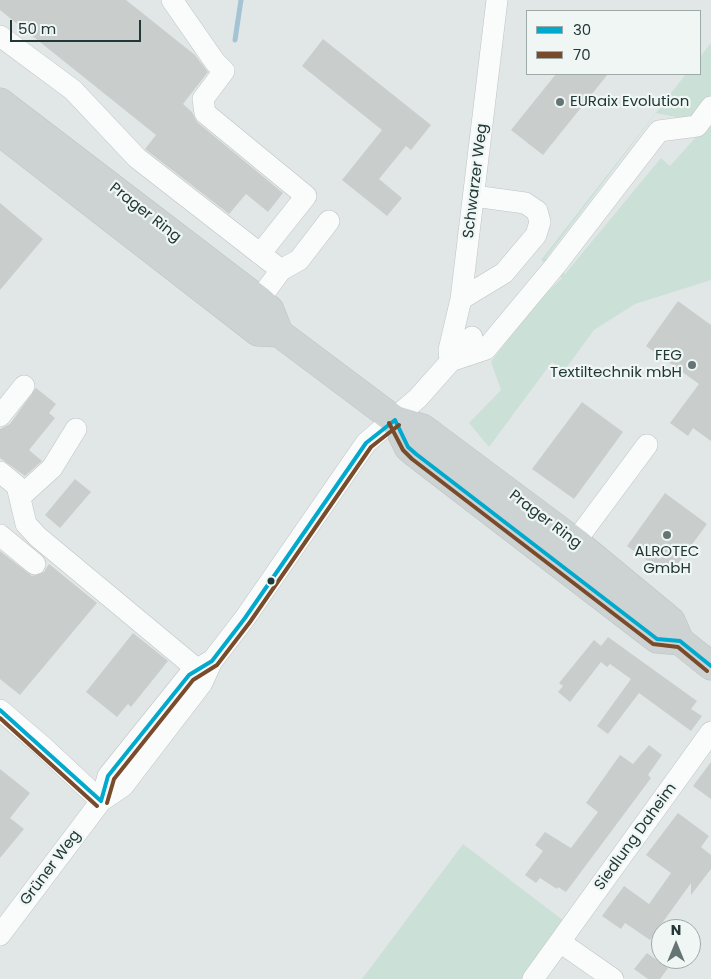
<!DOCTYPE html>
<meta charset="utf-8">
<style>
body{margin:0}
#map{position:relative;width:711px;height:979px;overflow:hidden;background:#e1e7e6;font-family:Poppins,sans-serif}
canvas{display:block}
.legend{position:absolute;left:526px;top:10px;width:175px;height:65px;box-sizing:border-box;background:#eff6f4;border:1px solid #9daaa8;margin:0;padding:6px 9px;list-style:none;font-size:15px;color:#213837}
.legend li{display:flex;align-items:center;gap:10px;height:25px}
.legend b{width:25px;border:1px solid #9daaa8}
.north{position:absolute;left:651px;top:919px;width:50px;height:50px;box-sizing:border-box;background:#eff6f4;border:1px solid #9daaa8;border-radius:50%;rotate:0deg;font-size:14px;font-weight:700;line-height:20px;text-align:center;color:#213837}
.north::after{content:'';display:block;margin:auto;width:18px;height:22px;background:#647574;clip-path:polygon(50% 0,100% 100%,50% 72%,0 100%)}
.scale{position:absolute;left:10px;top:20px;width:131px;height:22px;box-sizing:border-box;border:2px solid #213837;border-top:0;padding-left:6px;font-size:15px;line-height:18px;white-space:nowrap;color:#213837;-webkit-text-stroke:4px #eff6f4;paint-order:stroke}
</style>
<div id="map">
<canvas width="711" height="979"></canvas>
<ul class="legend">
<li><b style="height:6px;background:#00a9ce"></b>30</li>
<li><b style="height:6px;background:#7a4b2a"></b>70</li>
</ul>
<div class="north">N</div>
<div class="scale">50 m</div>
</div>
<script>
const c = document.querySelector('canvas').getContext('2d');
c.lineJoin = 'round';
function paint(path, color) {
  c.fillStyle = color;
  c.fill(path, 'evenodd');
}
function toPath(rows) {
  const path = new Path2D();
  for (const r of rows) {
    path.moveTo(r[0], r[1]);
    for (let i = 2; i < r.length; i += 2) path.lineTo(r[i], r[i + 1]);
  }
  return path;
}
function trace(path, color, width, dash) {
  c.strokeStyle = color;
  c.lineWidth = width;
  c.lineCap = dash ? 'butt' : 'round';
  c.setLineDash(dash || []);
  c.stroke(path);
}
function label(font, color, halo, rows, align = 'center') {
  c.font = font + ' Poppins,sans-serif';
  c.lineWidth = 4.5;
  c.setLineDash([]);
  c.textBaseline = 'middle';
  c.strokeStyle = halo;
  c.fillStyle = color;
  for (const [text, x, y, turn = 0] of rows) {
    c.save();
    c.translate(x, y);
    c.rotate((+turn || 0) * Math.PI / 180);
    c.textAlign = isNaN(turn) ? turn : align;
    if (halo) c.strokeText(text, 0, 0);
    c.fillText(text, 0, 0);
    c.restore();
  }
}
paint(toPath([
 [711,43,711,280,635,304,594,330,564,371,552,362,489,447,469,423,501,390,491,362,533,306,562,278,541,260,686,74,700,74,700,57],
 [656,113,696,121,696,137,670,166,661,158,565,274,546,258],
 [463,844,564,921,545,979,362,979]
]), '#cbe0d6');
trace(toPath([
 [235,40,241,0]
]), '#a4c3d4', 5);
paint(toPath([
 [0,0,126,0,195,55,208,72,183,104,192,112,197,122,283,193,268,212,246,194,229,214,145,149,156,135,0,10],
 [323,39,431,125,411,150,406,146,379,179,402,198,387,216,342,180,382,130,302,66],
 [556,74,608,74,543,155,511,130],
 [0,203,43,239,0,290],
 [678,301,711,325,711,441,693,428,688,436,670,423,699,384,646,346],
 [36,388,56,404,49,413,55,418,29,450,42,461,25,476,0,458,0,429,10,424],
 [582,402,623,432,574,499,532,469],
 [75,479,91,492,60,528,45,515],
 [665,493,707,524,669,576,627,546],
 [0,551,32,576,44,572,49,564,97,603,20,695,0,679],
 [133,633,168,661,131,707,128,704,117,717,86,692],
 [608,637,697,701,691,709,702,716,691,731,639,693,608,734,597,726,631,679,610,664,607,667,601,662,570,702,558,692,563,686,559,683,594,640,601,646],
 [649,745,662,755,648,775,651,778,566,892,558,887,557,889,540,878,536,883,525,875,543,851,535,845,545,832,571,848,598,812,586,803,620,755,633,764],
 [711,762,711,799,693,786],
 [0,769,30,793,10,818,24,829,0,858],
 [678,813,709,836,701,847,711,855,711,869,691,895,691,883,650,940,625,923,621,929,602,916,624,886,649,904,671,873,646,855],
 [647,953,668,968,660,979,648,979,634,969]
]), '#c9cecd');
const minor = toPath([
 [172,0,215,62,224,71,203,99,205,113,306,196,260,254],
 [0,36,73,90,137,158,281,270,259,300],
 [281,270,299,260,329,221],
 [461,299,504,273,536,235,540,222,537,211,525,203,474,196],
 [450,361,486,349,555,266,659,131,697,126,711,107],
 [450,361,449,350,461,299,497,0],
 [0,416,24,386],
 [0,472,17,486,26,524,38,537,198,670],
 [20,497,52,468,76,429],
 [0,535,35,564],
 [575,542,647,445],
 [0,710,41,745,101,801],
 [101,801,108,776,189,675,209,662],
 [0,935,101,801,123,786,202,683,212,661,245,618,366,443,418,398,472,337],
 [560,942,613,979],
 [533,979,711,732]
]);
const major = toPath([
 [0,102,259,300,270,310,279,333,395,420,422,428,432,435,578,544,671,621,680,641,711,666],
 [0,132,258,332,279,333],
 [395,420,408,447,416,454,657,639,680,641]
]);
trace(minor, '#bec3c3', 22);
trace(major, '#bcc3c3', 29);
trace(minor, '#fafbfb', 21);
trace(major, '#cdd3d3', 28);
trace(toPath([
 [395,420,408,447,416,454,657,639,680,641,711,666],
 [0,710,101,801],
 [101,801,108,776,189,675,212,661,245,618,366,443,395,420]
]), '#00a9ce', 4);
trace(toPath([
 [389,423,403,450,412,459,653,644,678,647,707,671],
 [0,718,97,806],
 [107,803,114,779,193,680,217,665,250,622,371,447,399,425]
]), '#7a4b2a', 4);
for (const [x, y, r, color] of [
 [560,102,5,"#647574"],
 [692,365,5,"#647574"],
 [667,535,5,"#647574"],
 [271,581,4.5,"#213837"]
]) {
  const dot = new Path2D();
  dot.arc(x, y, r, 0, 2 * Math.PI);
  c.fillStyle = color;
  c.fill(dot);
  trace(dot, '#eff6f4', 2);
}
label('15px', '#213837', '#eff6f4', [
 ["EURaix Evolution",570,102],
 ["FEG",682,356,"right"],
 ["Textiltechnik mbH",682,373,"right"],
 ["ALROTEC",667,552,"center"],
 ["GmbH",667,569,"center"]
], 'left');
label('15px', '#213837', '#eff6f4', [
 ["Schwarzer Weg",476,181,-83],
 ["Prager Ring",145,213,38],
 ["Prager Ring",545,520,37],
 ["Siedlung Daheim",636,837,-54],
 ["Grüner Weg",51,868,-53]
]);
</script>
